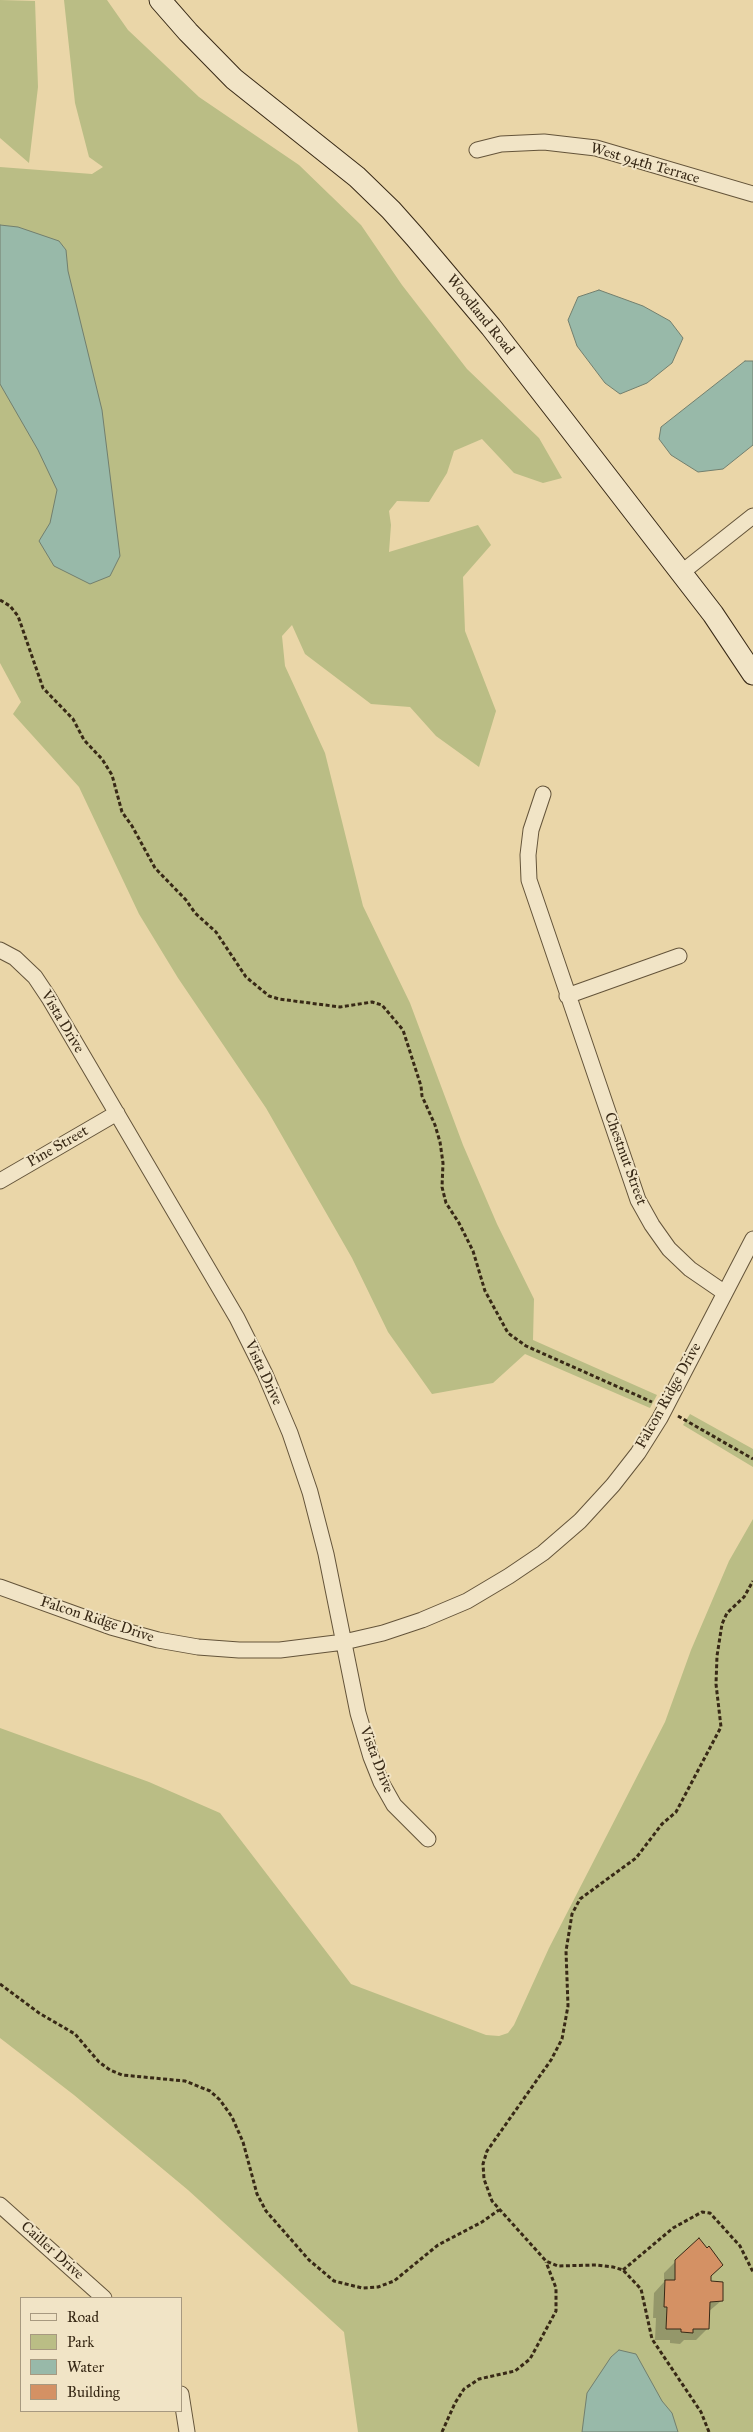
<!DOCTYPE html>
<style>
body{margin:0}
#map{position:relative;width:753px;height:2432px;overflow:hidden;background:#ead6a8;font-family:"IM FELL Great Primer",serif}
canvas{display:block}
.legend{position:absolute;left:20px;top:2297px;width:162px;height:115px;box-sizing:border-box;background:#f1e4c6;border:1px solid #a79980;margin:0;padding:6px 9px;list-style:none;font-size:15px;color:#382916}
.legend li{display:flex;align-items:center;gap:10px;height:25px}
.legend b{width:25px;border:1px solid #a79980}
</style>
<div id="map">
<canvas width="753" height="2432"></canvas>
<ul class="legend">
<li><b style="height:6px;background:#f1e4c6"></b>Road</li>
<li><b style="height:14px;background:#babd85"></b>Park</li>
<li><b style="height:14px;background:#98b9a9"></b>Water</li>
<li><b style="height:14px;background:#d49164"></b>Building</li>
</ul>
</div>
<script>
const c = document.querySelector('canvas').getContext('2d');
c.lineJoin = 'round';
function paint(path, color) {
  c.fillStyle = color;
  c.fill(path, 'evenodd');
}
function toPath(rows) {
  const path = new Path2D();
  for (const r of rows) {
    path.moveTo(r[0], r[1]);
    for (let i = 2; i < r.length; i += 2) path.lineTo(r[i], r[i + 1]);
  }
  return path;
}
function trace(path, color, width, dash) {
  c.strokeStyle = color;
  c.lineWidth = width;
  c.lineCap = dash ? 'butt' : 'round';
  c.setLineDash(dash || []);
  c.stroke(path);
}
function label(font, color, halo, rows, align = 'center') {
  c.font = font + ' "IM FELL Great Primer",serif';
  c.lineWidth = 4;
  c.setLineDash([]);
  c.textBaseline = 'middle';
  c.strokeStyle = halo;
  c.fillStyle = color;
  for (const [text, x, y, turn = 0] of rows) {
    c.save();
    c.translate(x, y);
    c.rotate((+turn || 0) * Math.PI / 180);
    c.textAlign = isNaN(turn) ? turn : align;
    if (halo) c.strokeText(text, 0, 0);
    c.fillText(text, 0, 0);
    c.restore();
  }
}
paint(toPath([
 [0,0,35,1,38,87,29,163,0,138],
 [64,0,107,0,128,30,199,97,299,165,361,225,402,285,467,369,539,438,562,478,543,483,514,473,482,439,454,451,447,473,429,502,397,501,389,511,391,525,389,552,478,525,491,545,463,577,465,631,496,711,479,767,436,736,410,707,371,704,305,654,292,625,282,636,285,666,325,753,363,906,410,1003,463,1145,497,1224,534,1299,533,1340,657,1395,650,1408,525,1354,493,1383,432,1394,388,1332,352,1258,266,1108,178,978,139,914,79,787,13,714,21,702,0,663,0,167,92,174,103,167,89,157,75,103],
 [690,1414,753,1449,753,1467,683,1425],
 [753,1519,753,2432,358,2432,344,2332,188,2190,74,2095,0,2038,0,1728,149,1782,220,1813,351,1984,486,2035,499,2036,508,2033,514,2025,549,1948,665,1722,691,1650,729,1561]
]), '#babd85');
const water = toPath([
 [0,225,18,227,59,241,66,250,68,271,102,410,120,556,110,576,90,584,54,566,39,541,50,523,57,490,38,450,0,384,0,225],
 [599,290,643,306,670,321,683,338,672,363,647,383,620,394,605,383,577,346,568,320,578,297,599,290],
 [745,361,753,361,753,445,723,469,698,472,671,455,659,439,661,427,745,361],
 [619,2350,636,2354,662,2401,672,2413,678,2432,582,2432,587,2393,611,2357,619,2350]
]);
paint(water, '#98b9a9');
trace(water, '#727f6e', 1);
paint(toPath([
 [676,2261,710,2276,710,2282,721,2301,708,2312,708,2328,696,2340,684,2340,680,2344,670,2343,670,2340,655,2340,656,2318,653,2318,654,2293,664,2282,664,2273]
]), '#0003');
const building = toPath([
 [699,2238,707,2248,709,2246,723,2265,711,2276,711,2281,723,2282,723,2301,710,2302,709,2329,693,2329,693,2333,681,2332,681,2329,666,2329,667,2307,664,2307,665,2280,675,2280,675,2260,699,2238]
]);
paint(building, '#d49164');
trace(building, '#382916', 1);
const street = toPath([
 [477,150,501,144,544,142,596,148,753,194],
 [681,573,753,516],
 [543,794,531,830,528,855,529,880,638,1200,652,1225,669,1249,690,1269,725,1293],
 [0,950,15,958,35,977,49,998,237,1318,265,1374,290,1433,310,1492,326,1554,358,1713,371,1757,381,1782,394,1805,428,1839],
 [567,996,679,956],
 [0,1181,117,1113],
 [0,1587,111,1627,158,1640,198,1647,239,1650,280,1650,344,1642,383,1633,422,1620,467,1601,509,1576,543,1553,580,1521,613,1485,638,1453,660,1418,753,1239],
 [0,2205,104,2298],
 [181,2394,187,2432]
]);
const secondary = toPath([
 [160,0,188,32,234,79,357,177,391,210,415,237,491,327,564,421,713,614,753,674]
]);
trace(street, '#64543a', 17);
trace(secondary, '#382916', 23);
trace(toPath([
 [0,600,10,606,18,616,43,688,73,719,84,740,102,759,112,775,122,812,132,826,155,868,186,900,195,913,216,932,246,977,269,996,279,999,340,1007,372,1002,382,1005,403,1030,421,1086,422,1096,435,1125,440,1142,443,1163,442,1187,446,1203,459,1223,473,1251,485,1291,508,1333,526,1346,652,1402],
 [678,1416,753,1459],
 [0,1984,39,2013,75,2034,99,2062,110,2070,122,2075,185,2081,210,2091,220,2100,232,2117,243,2142,257,2194,266,2211,309,2260,334,2281,362,2288,378,2287,394,2281,438,2245,482,2222,499,2210],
 [623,2270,673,2228,702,2212,710,2213,740,2246,753,2272],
 [442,2432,455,2403,464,2389,479,2379,515,2371,530,2359,556,2311,556,2288,546,2262],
 [709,2432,701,2412,652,2339,641,2289,623,2270,613,2267,596,2265,558,2266,546,2261,492,2201,484,2179,483,2164,487,2151,551,2060,562,2039,568,2006,566,1951,572,1914,580,1899,636,1858,662,1824,676,1812,721,1727,716,1684,717,1656,722,1624,727,1613,744,1597,753,1581]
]), '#382916', 3, [4, 2.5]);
trace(street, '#f1e4c6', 15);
trace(secondary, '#f1e4c6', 21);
label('15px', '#382916', '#f1e4c6', [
 ["West 94th Terrace",645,164,16],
 ["Woodland Road",480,315,51],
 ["Vista Drive",62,1022,59],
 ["Pine Street",58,1147,-30],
 ["Chestnut Street",625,1159,70],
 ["Vista Drive",263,1373,65],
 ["Falcon Ridge Drive",669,1396,-61],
 ["Falcon Ridge Drive",97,1620,18],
 ["Vista Drive",376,1760,69],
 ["Cailler Drive",52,2251,42]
]);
</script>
